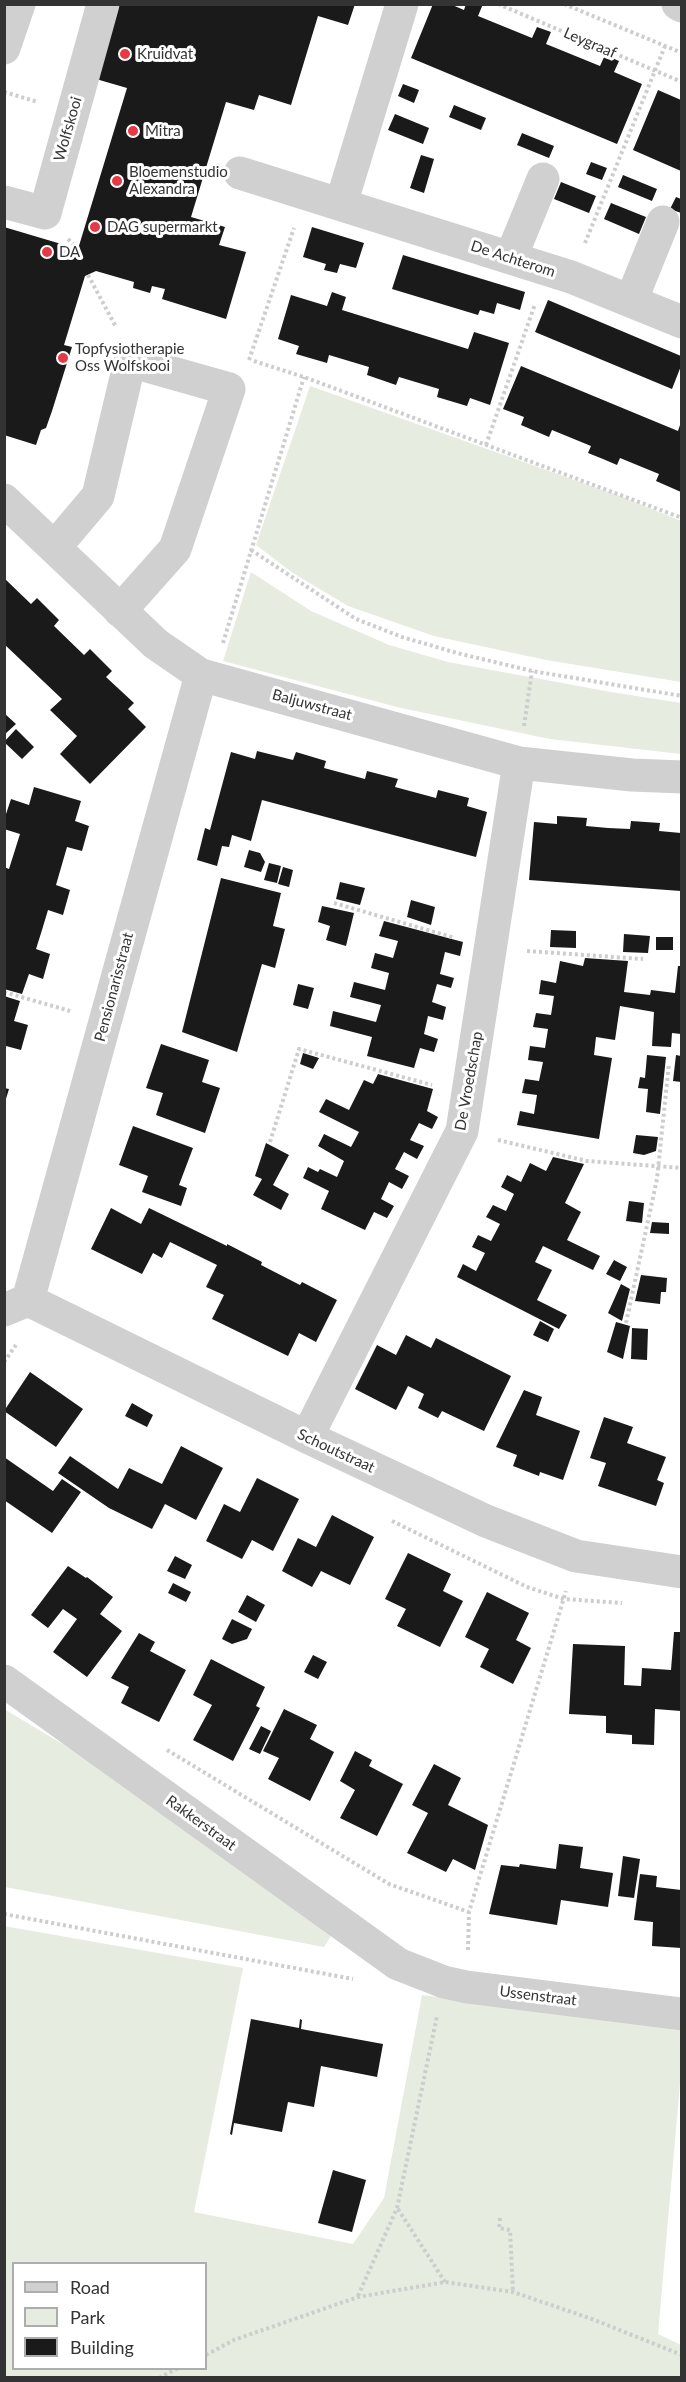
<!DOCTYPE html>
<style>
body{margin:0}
#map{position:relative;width:686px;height:2382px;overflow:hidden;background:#fff;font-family:Lato,sans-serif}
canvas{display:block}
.frame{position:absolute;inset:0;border:6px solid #333;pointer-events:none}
.legend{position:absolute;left:12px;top:2262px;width:195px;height:108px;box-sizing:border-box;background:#fff;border:2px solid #adadad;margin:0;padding:8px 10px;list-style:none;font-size:18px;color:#333}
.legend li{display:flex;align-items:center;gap:12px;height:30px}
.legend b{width:30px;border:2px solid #adadad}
</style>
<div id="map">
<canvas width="686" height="2382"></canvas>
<div class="frame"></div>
<ul class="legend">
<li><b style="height:8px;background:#d0d0d0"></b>Road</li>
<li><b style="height:16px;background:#e6ecdf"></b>Park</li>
<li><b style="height:16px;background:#1a1a1a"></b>Building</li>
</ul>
</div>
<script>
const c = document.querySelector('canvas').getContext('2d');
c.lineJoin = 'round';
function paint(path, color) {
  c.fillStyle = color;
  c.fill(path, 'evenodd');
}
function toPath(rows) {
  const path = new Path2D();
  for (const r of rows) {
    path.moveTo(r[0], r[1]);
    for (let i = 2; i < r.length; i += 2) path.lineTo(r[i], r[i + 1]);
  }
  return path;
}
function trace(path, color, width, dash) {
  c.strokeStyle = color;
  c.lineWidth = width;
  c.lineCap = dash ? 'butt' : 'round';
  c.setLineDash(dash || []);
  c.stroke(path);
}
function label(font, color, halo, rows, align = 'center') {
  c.font = font + ' Lato,sans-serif';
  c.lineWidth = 6;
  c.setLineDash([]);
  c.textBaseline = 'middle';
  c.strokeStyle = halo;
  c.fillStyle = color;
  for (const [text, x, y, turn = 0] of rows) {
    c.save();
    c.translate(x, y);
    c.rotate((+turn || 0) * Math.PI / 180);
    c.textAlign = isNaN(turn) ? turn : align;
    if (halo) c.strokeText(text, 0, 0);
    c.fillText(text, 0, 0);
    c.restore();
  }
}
paint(toPath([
 [310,386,625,498,681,521,681,682,546,660,434,636,348,606,293,573,256,545],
 [251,572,311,611,389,645,448,662,611,692,681,703,681,754,550,739,401,708,223,661],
 [4,1709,148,1795,228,1855,331,1936,324,1947,5,1887],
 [4,1926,243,1968,194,2212,353,2244,384,2198,422,1995,681,2029,681,2072,658,2334,681,2345,681,2377,5,2377],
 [14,2264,206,2264,206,2368,14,2368]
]), '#e6ecdf');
paint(toPath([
 [119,4,355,4,348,25,318,16,291,105,259,95,254,110,226,102,191,217,225,227,219,245,246,252,226,319,162,299,165,289,152,286,150,293,133,288,134,282,96,271,85,276,64,345,72,347,52,411,46,428,41,430,36,445,4,435,4,227,78,249,127,88,96,79],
 [433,4,450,4,464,10,466,4,483,4,478,16,532,38,537,27,551,32,546,44,600,66,605,55,619,61,614,72,642,84,617,144,411,58],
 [403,84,419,90,414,103,398,96],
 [658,90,681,100,681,171,633,150],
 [454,105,486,118,481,130,449,117],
 [395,114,429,128,423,144,388,130],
 [522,133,554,146,549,158,517,145],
 [421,155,434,159,424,193,410,188],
 [591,162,607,168,602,180,586,174],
 [623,175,657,189,652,201,618,187],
 [561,182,596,196,589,213,554,199],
 [676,197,681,199,681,213,670,209],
 [611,203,646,217,639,234,604,219],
 [312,227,364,243,356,268,340,264,337,273,324,270,326,264,303,257],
 [403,255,525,292,520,310,497,303,494,314,480,310,478,315,392,289],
 [332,292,346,297,342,310,468,349,474,332,509,343,490,405,470,398,467,406,437,397,439,389,399,377,396,385,367,375,369,367,329,355,327,363,296,354,299,346,278,339,291,295,327,306],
 [548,300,681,356,681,366,672,389,535,332],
 [521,366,678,431,681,422,681,492,656,481,659,474,620,458,617,465,603,459,588,453,591,446,552,430,549,437,521,425,524,417,503,409],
 [4,578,31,604,37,598,59,620,54,626,84,655,90,649,112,671,106,677,134,703,128,709,146,727,90,784,60,754,77,736,50,710,62,699,4,644],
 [4,713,16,724,4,735],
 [16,729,34,747,22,759,4,742],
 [257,751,293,760,296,752,326,761,324,768,365,779,367,771,398,779,395,787,436,798,438,790,469,798,467,806,487,812,476,857,262,800,251,841,232,835,229,847,222,846,217,866,197,860,205,828,210,830,231,752,255,759],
 [34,787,81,801,75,821,89,826,82,851,67,847,56,885,70,890,63,915,48,910,42,930,36,949,50,954,43,979,29,974,22,994,4,989,4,867,9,869,20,834,4,829,4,820,11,799,29,805],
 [557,816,587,818,586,826,608,828,630,829,631,821,660,823,659,831,681,833,681,891,529,880,534,822,557,824],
 [249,850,260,853,265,862,261,872,244,867],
 [269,863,281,866,277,883,264,880],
 [283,867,293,870,289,887,278,884],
 [221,878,281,893,273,926,285,929,275,968,262,964,237,1052,182,1032],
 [340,882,365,888,360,905,336,899],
 [411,900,435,907,431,925,407,917],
 [322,906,354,913,346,946,326,940,330,926,318,922],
 [384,921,463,942,460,956,445,952,440,974,454,978,451,988,437,984,432,1002,446,1007,443,1020,428,1016,424,1034,438,1039,434,1052,420,1048,414,1068,367,1056,372,1037,330,1026,333,1011,376,1022,381,1005,350,997,354,982,385,990,389,973,371,968,375,953,393,958,398,941,379,936],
 [551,930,576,931,576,948,550,947],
 [624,934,650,936,648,953,623,952],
 [656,937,673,937,673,950,656,950],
 [585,958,628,961,624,992,650,995,651,990,675,993,678,966,681,966,681,1034,672,1033,671,1047,652,1046,654,1012,620,1006,615,1040,596,1037,594,1055,612,1058,599,1139,517,1125,520,1111,534,1114,537,1095,522,1093,525,1079,539,1081,543,1062,528,1060,530,1046,545,1048,548,1029,533,1027,536,1013,551,1015,554,996,539,994,541,980,556,983,560,961,583,966],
 [298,984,314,988,308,1009,293,1005],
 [4,996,20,1001,14,1021,28,1025,21,1050,6,1046,4,1051],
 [161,1044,209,1060,202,1082,220,1088,205,1133,156,1115,163,1093,146,1088],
 [303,1053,319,1058,313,1069,300,1064],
 [647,1055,666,1057,660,1114,646,1112,648,1089,638,1088,640,1077,645,1078],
 [676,1055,681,1056,681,1082,673,1081],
 [378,1074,433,1089,427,1111,438,1117,432,1129,419,1123,410,1140,424,1146,417,1159,404,1152,395,1169,409,1176,402,1189,389,1182,381,1199,394,1206,387,1218,374,1212,365,1230,321,1209,329,1191,303,1178,308,1167,318,1172,320,1169,337,1177,344,1161,318,1146,324,1134,351,1147,359,1132,319,1112,326,1099,349,1110,364,1080,373,1084],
 [4,1088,9,1089,5,1102,4,1102],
 [133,1126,193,1148,179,1185,187,1188,181,1206,142,1192,148,1176,119,1165],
 [636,1135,658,1137,656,1151,644,1155,633,1153],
 [266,1143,289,1155,273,1185,289,1194,281,1210,253,1195,262,1179,255,1176],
 [553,1157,584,1164,565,1203,581,1212,567,1240,600,1256,593,1270,543,1246,535,1262,552,1270,537,1300,567,1315,559,1329,457,1277,463,1264,476,1271,485,1253,472,1247,478,1235,491,1241,500,1224,486,1217,493,1205,506,1211,514,1194,501,1187,507,1175,521,1182,530,1163,546,1171],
 [629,1201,644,1203,642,1223,626,1221],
 [111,1208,141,1224,149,1208,227,1246,227,1244,262,1262,261,1265,300,1285,302,1282,337,1300,316,1342,299,1333,288,1356,212,1319,224,1295,206,1287,217,1265,170,1242,162,1258,153,1253,142,1274,91,1249],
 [652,1222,669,1223,669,1234,650,1233],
 [614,1260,627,1267,620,1281,606,1274],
 [641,1275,667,1278,666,1292,661,1292,660,1304,635,1301],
 [621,1284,630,1289,622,1321,608,1313],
 [540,1321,554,1329,548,1342,533,1335],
 [616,1322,630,1326,623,1359,607,1352],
 [632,1328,648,1329,647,1360,631,1359],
 [406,1335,431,1348,436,1338,511,1376,484,1431,442,1411,438,1418,418,1408,424,1394,408,1386,396,1410,355,1389,377,1345,396,1355],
 [30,1372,83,1409,56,1447,4,1411],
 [524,1390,542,1397,536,1415,580,1431,563,1480,540,1472,539,1476,513,1466,517,1455,496,1447],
 [132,1403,153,1415,147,1427,125,1416],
 [604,1417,633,1427,627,1443,666,1457,657,1480,664,1483,656,1506,598,1486,606,1463,590,1458],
 [181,1446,223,1468,196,1520,165,1504,152,1529,109,1508,58,1473,70,1456,118,1489,129,1468,162,1484],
 [4,1457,53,1491,62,1479,81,1492,52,1533,4,1500],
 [257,1478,299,1499,273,1551,252,1540,242,1559,206,1541,224,1504,240,1512],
 [332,1515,374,1537,350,1585,321,1571,312,1587,282,1571,298,1538,316,1547],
 [408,1553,451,1574,443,1591,463,1601,440,1647,397,1626,406,1609,385,1599],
 [175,1556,192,1565,185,1579,167,1571],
 [68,1566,86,1578,87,1577,113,1597,100,1614,122,1631,87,1677,53,1652,77,1619,63,1609,48,1628,31,1615],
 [173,1583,191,1592,186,1602,168,1593],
 [487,1592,529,1613,516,1640,531,1648,513,1684,480,1667,489,1649,465,1637],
 [247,1595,265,1605,256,1622,238,1612],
 [232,1619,252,1629,247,1639,232,1644,222,1639],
 [674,1632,681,1632,681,1711,655,1709,654,1745,632,1744,632,1735,606,1733,606,1716,569,1714,573,1644,625,1646,624,1685,641,1686,642,1668,671,1670],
 [139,1633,155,1642,150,1651,186,1670,159,1722,121,1703,129,1687,111,1678],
 [313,1655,327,1662,318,1679,304,1672],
 [211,1659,265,1687,256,1706,260,1708,233,1761,193,1740,212,1705,193,1695],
 [284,1709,317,1725,310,1739,334,1752,310,1801,268,1779,279,1758,263,1751],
 [261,1726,271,1731,260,1754,249,1749],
 [355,1751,372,1760,369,1766,403,1784,377,1836,340,1818,355,1790,340,1781],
 [434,1764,461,1778,448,1805,488,1825,475,1870,453,1859,446,1872,407,1853,428,1813,412,1805],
 [559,1844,583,1847,580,1868,613,1873,608,1907,561,1900,557,1925,489,1914,501,1865,519,1867,520,1864,556,1869],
 [623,1856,640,1859,634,1898,618,1896],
 [640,1874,657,1876,656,1887,681,1890,681,1948,652,1946,653,1922,634,1920],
 [251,2019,299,2028,300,2019,302,2020,301,2029,383,2044,377,2077,321,2066,314,2107,288,2102,282,2132,234,2123,232,2135,230,2134],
 [333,2170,366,2180,352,2232,318,2223]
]), '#1a1a1a');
trace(toPath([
 [498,4,682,82],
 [564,4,682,53],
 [4,92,38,102],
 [68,239,78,249],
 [585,243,665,46],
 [88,275,116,327],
 [249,360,294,228],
 [254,361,304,377,682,518],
 [486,445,535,304],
 [251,550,356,619,402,637,457,653,532,671,682,696],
 [223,643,304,377],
 [524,726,532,671],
 [334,903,455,938],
 [527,951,643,959],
 [4,992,70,1011],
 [498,1140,587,1161,682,1168],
 [270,1142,299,1049,432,1085],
 [626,1323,657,1179,669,1063],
 [4,1362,16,1345],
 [392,1521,527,1587,564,1599,622,1603],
 [167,1750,389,1884,469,1912],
 [4,1914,353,1979],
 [468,1950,469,1912,566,1591],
 [398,2209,445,2282],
 [500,2218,499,2228,510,2230,513,2292],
 [358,2296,397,2208,437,2016],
 [206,2355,234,2340,358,2297,445,2282,513,2292,592,2319,682,2355],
 [159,2378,178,2368]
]), '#cdcdcd', 4, [3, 3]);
trace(toPath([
 [678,4,682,6],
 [4,48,19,4],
 [240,173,571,277,682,322],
 [4,202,45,213,103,4],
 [341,204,402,4],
 [511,257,543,179],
 [631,301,663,222],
 [4,500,156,644,201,675,519,763,632,775,682,777],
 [55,547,98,496,130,361,229,389,175,549,120,611],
 [28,1300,201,675],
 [4,1310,28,1300,307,1437,486,1521,576,1556,682,1572],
 [307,1437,462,1131,519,763],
 [4,1681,398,1964,444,1982,467,1987,682,2014]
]), '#d0d0d0', 33);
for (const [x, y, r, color] of [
 [125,54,6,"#e63946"],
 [133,131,6,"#e63946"],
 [117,181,6,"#e63946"],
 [95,227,6,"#e63946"],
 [47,252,6,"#e63946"],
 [63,358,6,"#e63946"]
]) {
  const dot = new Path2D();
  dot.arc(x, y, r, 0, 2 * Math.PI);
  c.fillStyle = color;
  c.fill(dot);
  trace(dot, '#fff', 2);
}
label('15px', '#333', '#fff', [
 ["Leygraaf",590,43,23],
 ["Wolfskooi",68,129,-74],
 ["De Achterom",513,259,18],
 ["Baljuwstraat",312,705,15],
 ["Pensionarisstraat",114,987,-75],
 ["De Vroedschap",469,1081,-80],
 ["Schoutstraat",336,1451,25],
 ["Rakkerstraat",201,1823,36],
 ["Ussenstraat",538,1996,7]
]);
label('15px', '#333', '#fff', [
 ["Kruidvat",137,54],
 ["Mitra",145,131],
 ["Bloemenstudio",129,172],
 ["Alexandra",129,189],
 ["DAG supermarkt",107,227],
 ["DA",59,252],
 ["Topfysiotherapie",75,349],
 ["Oss Wolfskooi",75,366]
], 'left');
</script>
